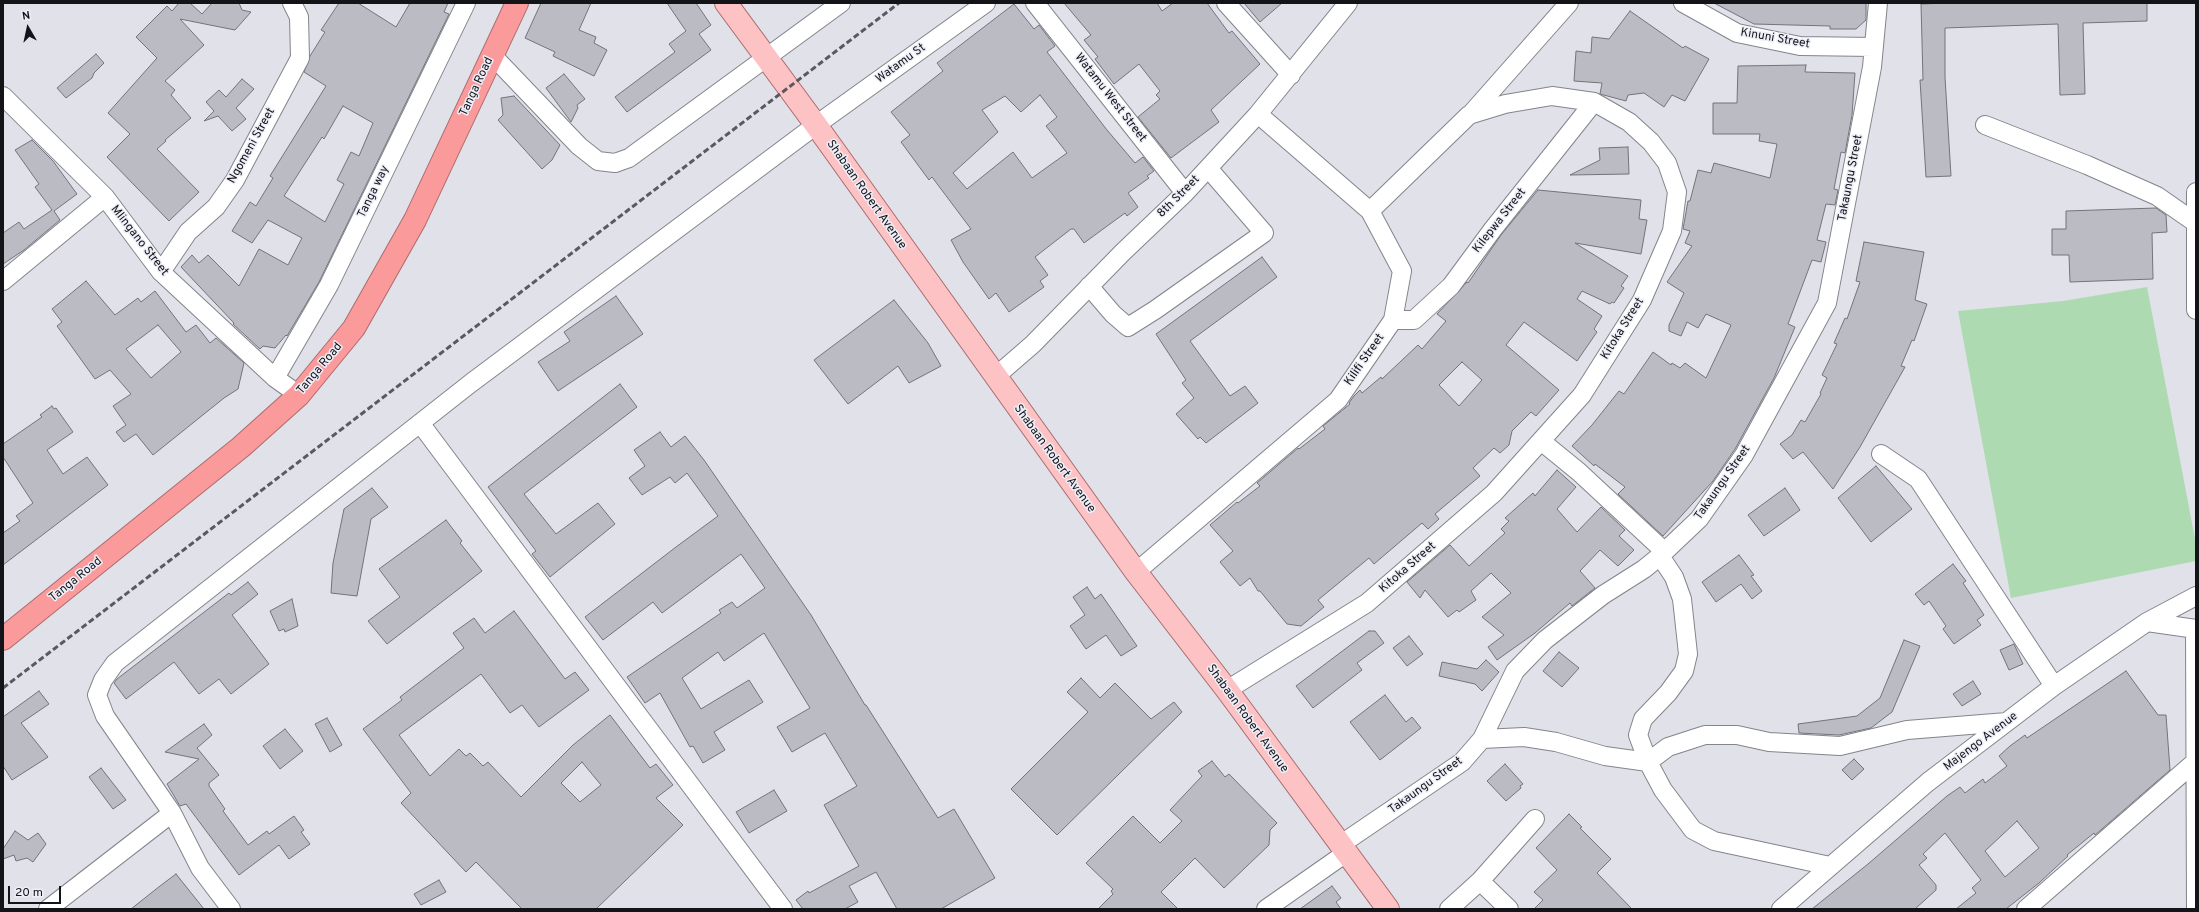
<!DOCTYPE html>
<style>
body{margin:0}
#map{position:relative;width:2199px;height:912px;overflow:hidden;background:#e1e1ea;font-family:Overpass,sans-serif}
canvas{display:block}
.frame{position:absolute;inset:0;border:4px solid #131417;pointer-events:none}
.north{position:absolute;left:8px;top:8px;width:40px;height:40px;-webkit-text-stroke:3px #eeeef8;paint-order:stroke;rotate:351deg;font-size:11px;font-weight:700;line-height:16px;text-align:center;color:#131417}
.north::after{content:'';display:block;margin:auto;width:14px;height:18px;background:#131417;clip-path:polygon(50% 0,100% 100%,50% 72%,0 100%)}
.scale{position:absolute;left:8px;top:886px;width:53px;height:18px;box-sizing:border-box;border:2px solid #131417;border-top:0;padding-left:5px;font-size:12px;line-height:14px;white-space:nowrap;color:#131417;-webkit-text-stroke:3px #eeeef8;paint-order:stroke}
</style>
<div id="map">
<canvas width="2199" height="912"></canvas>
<div class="frame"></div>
<div class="north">N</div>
<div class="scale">20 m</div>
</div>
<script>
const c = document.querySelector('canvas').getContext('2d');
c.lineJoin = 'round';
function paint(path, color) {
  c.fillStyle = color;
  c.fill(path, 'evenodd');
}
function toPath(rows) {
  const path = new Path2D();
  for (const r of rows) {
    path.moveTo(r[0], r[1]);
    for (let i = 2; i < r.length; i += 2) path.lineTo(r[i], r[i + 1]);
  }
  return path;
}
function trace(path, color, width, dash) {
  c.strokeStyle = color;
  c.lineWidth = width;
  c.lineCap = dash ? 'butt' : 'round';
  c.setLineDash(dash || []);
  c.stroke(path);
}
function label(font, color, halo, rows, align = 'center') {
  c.font = font + ' Overpass,sans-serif';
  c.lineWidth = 3;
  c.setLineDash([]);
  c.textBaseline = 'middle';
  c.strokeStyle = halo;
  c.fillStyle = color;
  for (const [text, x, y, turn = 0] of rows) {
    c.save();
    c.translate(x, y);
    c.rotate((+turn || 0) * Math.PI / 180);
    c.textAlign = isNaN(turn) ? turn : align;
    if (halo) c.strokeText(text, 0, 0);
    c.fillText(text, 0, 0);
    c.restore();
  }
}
paint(toPath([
 [2147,287,2196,544,2196,561,2011,598,1958,311,2063,301]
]), '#aedab1');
const building = toPath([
 [179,3,190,3,202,14,212,3,239,3,242,10,251,12,235,30,180,19,204,45,165,81,175,90,171,95,191,118,165,140,166,141,157,149,199,192,169,221,107,157,130,134,108,113,157,58,136,37,167,6,172,11,179,3],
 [339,3,358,3,396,27,410,3,448,3,444,12,449,14,319,282,287,336,286,335,275,348,263,346,260,349,233,324,234,323,181,267,192,255,199,263,208,255,239,286,259,249,288,265,302,238,268,220,252,243,232,231,250,202,256,206,273,178,270,176,326,86,304,72,310,56,325,32,321,30,339,3],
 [343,106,373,123,359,156,351,152,337,180,344,184,325,222,284,196,322,137,324,139,343,106],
 [541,3,591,3,579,30,596,37,594,43,607,50,594,76,553,56,555,52,525,38,541,3],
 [667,3,696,3,711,25,699,34,711,50,627,112,615,97,675,52,669,44,686,31,667,3],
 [1064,3,1157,3,1162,11,1173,3,1207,3,1229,33,1232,31,1260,64,1211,110,1219,122,1171,158,1138,117,1160,99,1156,95,1160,91,1139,64,1114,84,1095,59,1098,57,1084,40,1091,35,1064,3],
 [1244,3,1282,3,1260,22,1244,3],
 [1714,3,1866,3,1866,20,1856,29,1830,29,1830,26,1754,24,1714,3],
 [1948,3,2147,3,2147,21,2083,23,2085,94,2060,95,2058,24,1945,28,1945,77,1951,176,1926,177,1920,80,1923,80,1921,4,1948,3],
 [1014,4,1034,29,1039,25,1055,46,1047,52,1107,130,1135,163,1143,157,1154,171,1147,176,1149,178,1128,193,1138,207,1127,216,1125,213,1084,243,1074,229,1071,229,1035,257,1048,275,1040,281,1044,287,1009,312,996,293,989,299,963,262,951,240,971,229,932,177,929,180,901,142,910,135,891,112,943,71,937,63,1014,4],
 [1040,95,1057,117,1046,126,1067,153,1032,178,1013,152,967,189,953,173,998,132,982,110,1005,96,1021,112,1040,95],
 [1630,11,1683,48,1685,46,1709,59,1685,101,1672,95,1664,107,1644,93,1628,95,1626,101,1600,94,1602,83,1574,81,1576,51,1591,53,1592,37,1609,39,1630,11],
 [96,54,104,63,94,73,92,78,66,98,57,88,96,54],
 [1806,65,1805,72,1855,73,1852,115,1845,153,1841,152,1834,189,1838,190,1835,205,1826,204,1817,240,1826,242,1821,262,1812,260,1788,324,1795,327,1774,378,1735,449,1713,481,1663,536,1618,494,1625,487,1595,464,1594,466,1572,446,1592,425,1619,391,1624,394,1653,352,1671,365,1672,363,1680,368,1685,363,1706,378,1731,325,1706,314,1698,328,1687,322,1681,336,1669,331,1669,325,1684,293,1667,282,1692,246,1685,243,1690,231,1683,229,1688,201,1690,201,1698,170,1711,173,1714,163,1770,178,1777,144,1759,141,1760,134,1713,134,1713,103,1737,103,1738,66,1806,65],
 [564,74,585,99,577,105,578,108,571,122,546,88,564,74],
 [242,79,254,89,236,108,246,119,232,131,218,116,204,121,214,111,206,102,219,90,226,97,242,79],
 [514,96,560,145,552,160,542,169,498,120,503,115,501,98,514,96],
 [32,140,53,161,77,194,54,211,60,220,24,250,3,264,3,233,19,222,24,229,52,210,35,187,39,184,15,150,32,140],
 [1628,147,1629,174,1570,175,1600,160,1599,148,1628,147],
 [1538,190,1641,200,1639,219,1647,220,1641,254,1575,243,1628,276,1621,286,1624,288,1614,303,1612,302,1610,304,1582,291,1577,299,1602,316,1594,329,1597,332,1577,361,1524,322,1506,345,1559,390,1536,416,1531,412,1512,431,1509,445,1500,453,1494,448,1473,468,1480,476,1435,514,1439,519,1428,529,1422,523,1374,564,1369,558,1318,600,1324,607,1301,626,1287,624,1260,591,1258,591,1250,578,1240,586,1220,562,1233,551,1210,525,1237,502,1238,503,1260,486,1257,483,1298,448,1299,449,1325,429,1323,426,1350,404,1349,403,1354,396,1360,390,1362,393,1381,377,1382,379,1418,345,1422,349,1446,321,1437,314,1467,282,1468,283,1501,235,1538,190],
 [1462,362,1482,380,1459,406,1439,385,1462,362],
 [2156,208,2166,215,2167,232,2152,233,2153,279,2070,282,2069,255,2052,255,2052,229,2066,229,2066,211,2156,208],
 [1864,242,1924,252,1915,300,1927,304,1914,341,1912,340,1901,366,1905,367,1860,447,1833,489,1803,452,1793,459,1780,444,1792,435,1801,420,1805,422,1821,394,1820,393,1827,378,1822,375,1837,344,1834,343,1845,318,1847,319,1860,282,1856,281,1864,242],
 [1262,257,1277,277,1190,341,1230,396,1245,386,1258,403,1206,443,1200,437,1198,439,1176,414,1194,398,1182,383,1186,380,1156,334,1262,257],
 [86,281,115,315,138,298,141,302,155,291,186,332,196,325,210,343,216,338,244,363,238,389,224,398,153,455,136,434,124,442,116,432,126,425,113,406,131,394,110,370,95,379,57,326,62,322,52,309,86,281],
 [158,325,181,352,151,378,126,349,158,325],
 [616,296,643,334,558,391,538,362,570,341,564,332,616,296],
 [894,300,928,343,941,366,909,383,898,366,848,404,814,360,894,300],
 [620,384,637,407,524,494,556,534,598,503,615,524,550,577,532,554,536,551,488,487,620,384],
 [52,406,54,409,56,408,73,432,47,450,63,474,87,457,108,485,3,565,3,533,20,521,16,516,33,503,3,457,3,444,42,417,40,415,52,406],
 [660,432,671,447,685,436,704,460,811,615,865,705,866,705,938,818,954,809,995,878,941,909,897,909,876,872,849,886,858,902,845,909,803,909,796,900,808,891,809,893,859,866,824,805,857,786,825,733,792,752,777,727,810,708,764,633,724,661,718,652,682,678,701,709,749,680,763,702,714,732,725,750,703,763,693,746,690,747,660,693,645,703,627,677,721,613,719,610,732,602,737,608,765,588,741,554,662,613,653,602,603,640,585,617,676,547,718,516,687,473,675,483,670,477,642,495,629,478,645,466,634,450,660,432],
 [1876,466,1912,509,1871,542,1838,498,1876,466],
 [1557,470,1576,487,1557,509,1577,532,1601,507,1625,530,1619,536,1634,550,1618,566,1600,550,1580,571,1595,588,1572,606,1570,603,1535,633,1497,660,1488,647,1504,635,1482,617,1511,593,1491,573,1471,591,1476,600,1459,612,1457,610,1448,617,1425,590,1420,598,1407,582,1450,545,1469,566,1505,533,1501,529,1509,521,1505,518,1533,493,1535,496,1557,470],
 [372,488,388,507,371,519,357,596,331,593,333,563,344,509,372,488],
 [1785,488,1800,510,1764,536,1748,515,1785,488],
 [446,520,462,541,460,543,482,571,387,644,368,621,400,597,379,569,446,520],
 [1739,555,1754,575,1751,576,1762,591,1752,599,1741,584,1716,602,1702,582,1739,555],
 [1953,564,1966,581,1963,583,1984,615,1977,620,1981,625,1954,644,1943,629,1946,626,1929,601,1924,605,1915,594,1953,564],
 [248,582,258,594,232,615,269,664,231,694,219,679,199,694,174,662,126,699,114,683,117,679,229,593,231,595,248,582],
 [1087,587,1095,599,1101,594,1137,646,1121,656,1106,635,1086,649,1070,626,1085,615,1073,597,1087,587],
 [292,599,298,626,285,632,284,629,279,631,270,611,292,599],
 [514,611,565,679,575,672,589,690,539,727,522,705,510,713,481,674,399,735,430,776,459,749,466,756,470,753,483,766,488,762,521,797,573,745,610,715,650,768,656,764,673,785,656,798,683,825,596,909,522,909,476,862,466,872,401,803,411,793,363,729,402,700,400,697,464,648,453,633,474,618,485,633,514,611],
 [582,762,601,785,580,802,561,783,582,762],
 [1369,631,1375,631,1384,643,1357,663,1362,670,1313,708,1296,686,1369,631],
 [1409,636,1423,654,1407,666,1393,648,1409,636],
 [1904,640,1920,646,1892,712,1871,728,1839,735,1799,733,1798,724,1857,716,1880,698,1904,640],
 [2014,644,2023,664,2009,670,2000,650,2014,644],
 [1559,652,1579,668,1562,687,1543,671,1559,652],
 [1486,660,1499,672,1482,691,1475,684,1439,676,1442,662,1477,669,1486,660],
 [2126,671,2158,715,2166,715,2170,770,2095,835,2094,833,2067,855,2068,856,2039,883,2006,909,1956,909,1976,893,1972,888,1981,880,1945,833,1923,854,1927,858,1919,865,1936,885,1936,890,1915,909,1812,909,1868,864,1947,796,1960,787,1965,793,1983,779,1985,783,2007,766,1999,756,2010,746,2025,735,2027,738,2126,671],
 [2017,821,2039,848,2005,877,1985,851,2017,821],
 [1081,678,1100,698,1115,683,1151,719,1174,702,1182,712,1057,835,1011,789,1088,712,1067,692,1081,678],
 [1973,681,1981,694,1962,706,1953,694,1973,681],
 [39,691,49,704,21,723,48,757,12,780,3,766,3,717,39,691],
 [1385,695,1406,722,1412,717,1421,728,1380,760,1350,722,1385,695],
 [327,718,342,745,330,752,315,724,327,718],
 [204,724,212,735,197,748,219,775,209,783,209,786,225,809,223,811,248,845,267,831,269,834,294,816,304,830,301,832,310,844,289,859,279,845,239,875,186,804,180,806,167,784,199,759,165,752,204,724],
 [285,729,303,751,280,769,263,746,285,729],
 [1854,759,1864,769,1852,780,1842,770,1854,759],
 [1212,761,1225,777,1229,774,1277,823,1270,830,1269,845,1224,888,1195,858,1161,892,1178,909,1098,909,1113,894,1111,891,1113,889,1086,863,1133,816,1160,843,1182,821,1170,810,1202,776,1198,771,1212,761],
 [1505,764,1523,784,1520,786,1521,788,1506,801,1487,781,1505,764],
 [101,768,126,800,113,809,89,777,101,768],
 [774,790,787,811,749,833,736,812,774,790],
 [1569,814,1582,827,1580,828,1611,859,1597,873,1632,909,1534,909,1543,900,1534,892,1557,870,1536,848,1569,814],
 [15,831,28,840,38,833,46,844,33,862,27,858,16,861,14,855,3,859,3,849,15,831],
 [176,874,204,909,131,909,160,886,176,874],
 [439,880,446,892,421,905,414,894,439,880],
 [1332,886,1341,898,1336,902,1341,909,1300,909,1332,886]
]);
paint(building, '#bbbbc4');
trace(building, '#72737b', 1);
const minor = toPath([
 [1035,3,1185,193],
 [1226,3,1291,75],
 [1683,3,1737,33,1800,46,1874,47],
 [492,55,579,146,598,161,615,163,629,158,841,3],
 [3,96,105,197,161,272,275,378,299,395],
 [1470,115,1569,3],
 [1985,125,2087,165,2157,196,2196,223],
 [2196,192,2196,310],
 [161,272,188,232,216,207,235,180,300,58,299,17,292,3],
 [3,281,105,197],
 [1089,286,1113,314,1128,327,1155,310,1264,233,1208,168],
 [1393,320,1414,320,1451,286,1493,229,1594,102],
 [995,377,1033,344,1123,252,1185,193,1258,114,1348,3],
 [275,378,329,285,466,3],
 [420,423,783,909],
 [1541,441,1579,472,1664,551],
 [1881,454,1918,479,2054,686],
 [1660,556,1674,577,1682,599,1688,654,1684,671,1668,693,1643,719,1638,735,1648,762,1663,790,1693,830,1714,841,1830,866],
 [1136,572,1338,400,1393,320,1402,271,1370,211,1258,114],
 [2147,622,2196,629],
 [2195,629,2196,909],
 [1227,690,1367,603,1494,493,1582,395,1642,300,1672,231,1677,192,1667,163,1651,142,1629,122,1594,102,1552,96,1505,104,1469,115,1370,211],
 [1482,739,1524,737,1556,742,1605,756,1648,762,1668,747,1705,735,1737,735,1769,742,1840,746,1907,730,2007,722],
 [1340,845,1462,762,1482,739,1515,671,1545,640,1603,595,1644,569,1660,556,1699,519,1744,455,1827,303,1872,67,1878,3],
 [48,909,172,813],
 [231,909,200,868,172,813,105,716,97,695,103,680,115,663,471,383,816,125,986,3],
 [1266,909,1346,853],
 [1449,909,1480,881],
 [1509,909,1480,881,1535,819],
 [1781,909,1928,782,2054,686,2147,622,2196,596],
 [2026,909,2196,761]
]);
const major = toPath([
 [726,3,816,125,1136,572,1227,690,1388,909]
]);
const highway = toPath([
 [3,639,241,447,299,395,354,328,415,220,517,3]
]);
trace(minor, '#83848c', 20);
trace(major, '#aa6b6d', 24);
trace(highway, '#aa6b6d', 24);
trace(minor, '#fff', 18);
trace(major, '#fdc2c3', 22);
trace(highway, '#fb9a9b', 22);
trace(toPath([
 [3,688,899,3]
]), '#595a5f', 3, [6, 3]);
label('12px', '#131417', '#eeeef8', [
 ["Kinuni Street",1775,39,10],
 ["Watamu St",901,64,-36],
 ["Tanga Road",477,87,-65],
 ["Watamu West Street",1110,98,52],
 ["Ngomeni Street",252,146,-61],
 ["Takaungu Street",1851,178,-79],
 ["Tanga way",374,192,-64],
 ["Shabaan Robert Avenue",866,195,55],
 ["8th Street",1179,197,-45],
 ["Kilepwa Street",1500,221,-52],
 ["Mlingano Street",139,241,52],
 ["Kitoka Street",1623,329,-58],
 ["Kilifi Street",1365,360,-55],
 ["Tanga Road",320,369,-50],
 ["Shabaan Robert Avenue",1054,459,54],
 ["Takaungu Street",1723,483,-55],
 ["Kitoka Street",1408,568,-41],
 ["Tanga Road",76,580,-39],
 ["Shabaan Robert Avenue",1247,719,54],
 ["Majengo Avenue",1981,742,-37],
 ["Takaungu Street",1426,786,-36]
]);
</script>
